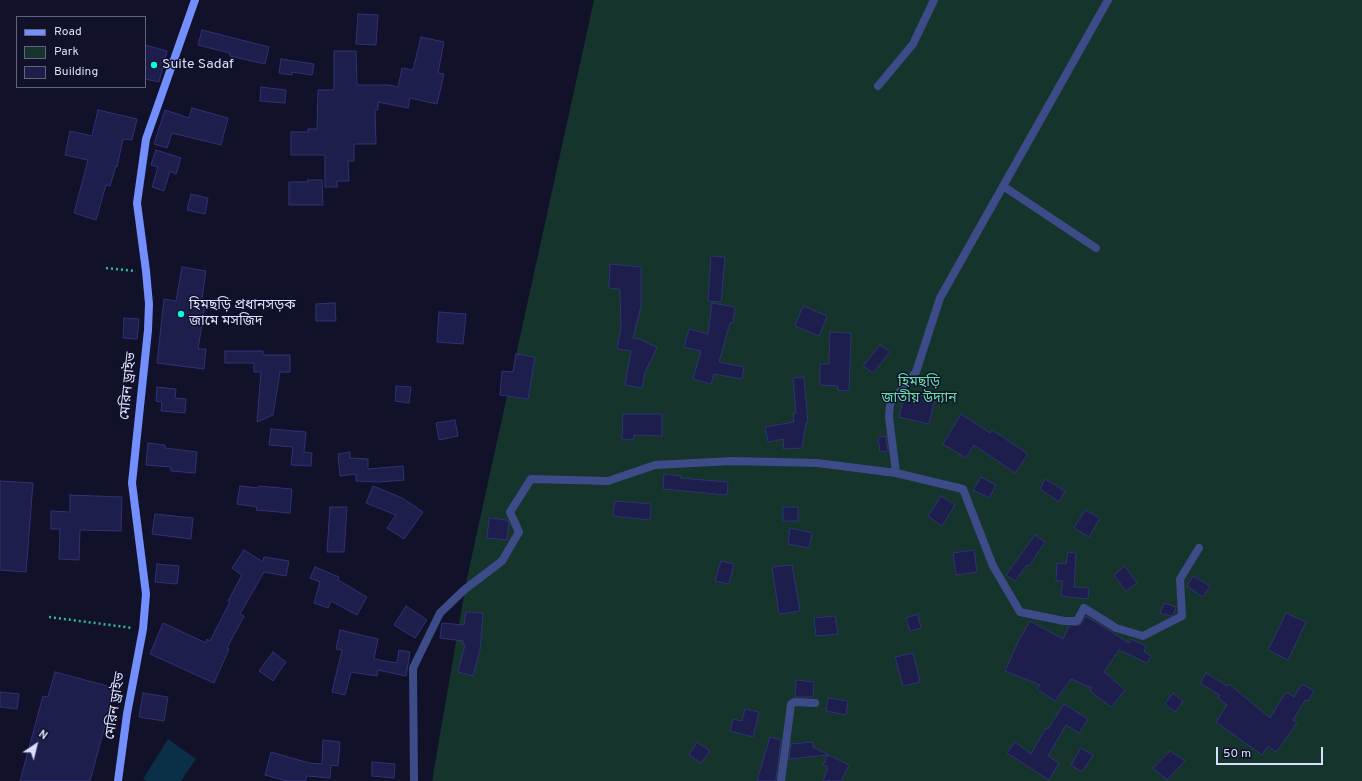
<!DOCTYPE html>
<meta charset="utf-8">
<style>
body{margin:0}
#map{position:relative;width:1362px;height:781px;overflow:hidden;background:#11122a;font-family:Overpass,sans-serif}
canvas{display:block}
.legend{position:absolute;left:16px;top:16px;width:130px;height:72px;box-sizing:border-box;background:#11122a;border:1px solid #61647f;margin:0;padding:5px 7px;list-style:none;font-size:12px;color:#dadefe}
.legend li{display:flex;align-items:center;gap:8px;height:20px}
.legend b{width:20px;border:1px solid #61647f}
.north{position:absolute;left:16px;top:725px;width:40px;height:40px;-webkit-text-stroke:3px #11122a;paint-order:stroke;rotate:35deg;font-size:11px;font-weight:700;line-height:16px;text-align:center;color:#dadefe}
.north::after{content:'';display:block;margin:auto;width:14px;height:18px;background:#dadefe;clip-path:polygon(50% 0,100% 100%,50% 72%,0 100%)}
.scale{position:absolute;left:1216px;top:747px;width:107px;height:18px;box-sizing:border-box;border:2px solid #dadefe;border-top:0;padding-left:5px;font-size:12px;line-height:14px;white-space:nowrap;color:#dadefe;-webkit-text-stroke:3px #11122a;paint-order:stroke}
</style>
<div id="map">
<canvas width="1362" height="781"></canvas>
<ul class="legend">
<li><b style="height:5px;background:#738efd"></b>Road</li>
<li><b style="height:11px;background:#14342c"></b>Park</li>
<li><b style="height:11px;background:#1d1e4b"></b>Building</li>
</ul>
<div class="north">N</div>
<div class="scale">50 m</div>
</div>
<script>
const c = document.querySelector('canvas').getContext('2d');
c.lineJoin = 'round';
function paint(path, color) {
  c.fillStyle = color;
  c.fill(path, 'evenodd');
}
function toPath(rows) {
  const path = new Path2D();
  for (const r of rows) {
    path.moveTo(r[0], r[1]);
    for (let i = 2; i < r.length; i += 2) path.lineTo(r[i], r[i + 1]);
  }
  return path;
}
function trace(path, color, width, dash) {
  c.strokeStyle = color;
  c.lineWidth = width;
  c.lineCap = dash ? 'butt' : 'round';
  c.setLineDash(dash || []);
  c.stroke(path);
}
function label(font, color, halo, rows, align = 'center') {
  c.font = font + ' Overpass,"Noto Sans Bengali",sans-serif';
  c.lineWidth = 3;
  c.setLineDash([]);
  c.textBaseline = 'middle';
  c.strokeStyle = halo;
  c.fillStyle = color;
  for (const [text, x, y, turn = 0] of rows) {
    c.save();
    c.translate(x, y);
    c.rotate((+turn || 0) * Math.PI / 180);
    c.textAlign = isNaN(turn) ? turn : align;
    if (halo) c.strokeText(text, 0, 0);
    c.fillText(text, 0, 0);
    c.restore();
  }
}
paint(toPath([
 [594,0,1362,0,1362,781,432,781,467,578]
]), '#14342c');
paint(toPath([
 [168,739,196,759,181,781,146,781,143,779]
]), '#0c2f48');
const building = toPath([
 [358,14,378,15,376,45,356,44,358,14],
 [202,30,269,47,265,64,230,56,230,53,198,45,202,30],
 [421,37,444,42,438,73,444,74,437,104,410,98,408,108,378,102,378,110,375,110,376,144,354,144,354,161,348,161,349,181,337,181,337,187,325,187,325,155,291,155,291,132,308,132,308,129,317,129,318,90,334,90,334,51,356,51,357,85,389,85,398,87,402,68,413,70,421,37],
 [145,45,167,51,159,82,145,79,145,45],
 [281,59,314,64,312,75,292,72,292,75,279,73,281,59],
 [261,87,286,90,285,103,260,101,261,87],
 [192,108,228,118,221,145,172,133,167,148,154,144,165,110,189,118,192,108],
 [98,110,137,119,132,140,123,139,117,167,116,166,110,186,106,185,96,220,74,213,88,160,65,155,70,131,92,136,98,110],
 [156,150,181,158,176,174,170,171,164,191,152,187,158,167,151,165,156,150],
 [308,180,322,180,323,205,289,205,289,182,308,182,308,180],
 [191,194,208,198,205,214,187,210,191,194],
 [711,256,725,257,721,302,708,301,711,256],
 [610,264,641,267,641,306,633,338,640,339,657,348,645,372,642,388,625,385,631,351,617,349,621,328,620,289,609,288,610,264],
 [182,267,206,271,201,305,205,305,198,349,206,349,204,369,157,363,164,299,176,301,182,267],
 [335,303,336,321,316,321,316,304,335,303],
 [712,303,735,307,733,323,730,323,719,362,744,367,742,379,714,374,711,384,693,379,701,351,684,347,689,329,708,334,712,303],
 [803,306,827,316,819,336,795,326,803,306],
 [439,312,466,314,463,344,437,342,439,312],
 [124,318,139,319,137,339,123,338,124,318],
 [830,332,851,333,849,391,838,390,838,386,820,385,820,364,829,364,830,332],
 [880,345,890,352,873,373,863,366,880,345],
 [225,351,263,351,263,355,290,355,290,372,280,372,273,415,257,422,261,372,254,372,254,363,225,363,225,351],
 [516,354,535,357,528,399,500,395,502,371,513,372,516,354],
 [804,377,808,423,806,423,802,448,783,449,784,439,768,442,765,427,794,422,793,413,796,413,793,378,804,377],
 [396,386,411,387,409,403,395,401,396,386],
 [157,387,176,389,175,398,186,399,185,413,161,411,162,402,156,401,157,387],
 [906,392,935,399,929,424,899,417,904,396,906,392],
 [623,414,662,414,662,436,634,435,633,440,622,439,623,414],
 [961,414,990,433,992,430,1028,454,1015,473,974,445,966,458,943,444,961,414],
 [455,420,458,436,439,440,436,423,455,420],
 [271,429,306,432,304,452,312,453,311,466,291,465,293,447,269,445,271,429],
 [886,436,888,451,880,452,878,437,886,436],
 [148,443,165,445,165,448,197,452,195,473,171,471,171,467,146,465,148,443],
 [350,452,350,458,368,459,368,469,403,466,404,480,379,482,356,481,356,474,340,476,338,454,350,452],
 [664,474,681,476,680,478,728,482,727,495,663,489,664,474],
 [981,477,996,485,989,498,973,490,981,477],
 [1045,479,1065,491,1059,502,1040,489,1045,479],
 [0,481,33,483,26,572,0,570,0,481],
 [240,486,258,488,259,486,292,489,290,513,256,510,257,507,237,504,240,486],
 [373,486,402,498,423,512,404,539,387,528,396,515,366,503,373,486],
 [70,495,122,497,121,531,80,530,79,560,59,559,60,529,51,529,51,511,70,512,70,495],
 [941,496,955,505,942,526,928,516,941,496],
 [615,501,651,504,650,520,613,516,615,501],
 [330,507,347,507,344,552,327,552,330,507],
 [783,507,798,507,798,521,783,521,783,507],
 [1085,510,1100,518,1089,537,1074,528,1085,510],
 [155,514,193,518,191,539,152,534,155,514],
 [489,518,507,520,509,523,507,540,487,538,489,518],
 [790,528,812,533,809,548,788,544,790,528],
 [1035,535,1045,542,1029,566,1027,565,1015,581,1006,575,1035,535],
 [244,550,263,562,264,557,289,561,286,576,264,572,240,614,244,616,227,648,229,649,214,683,150,654,163,623,206,643,207,639,210,641,230,602,228,601,242,575,232,568,244,550],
 [974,550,977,572,956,575,953,553,974,550],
 [1068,552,1076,553,1074,587,1089,588,1088,599,1061,596,1063,581,1056,581,1057,563,1066,564,1068,552],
 [721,561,734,564,729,584,715,581,721,561],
 [157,564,179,566,177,584,155,582,157,564],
 [792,565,800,611,779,614,772,567,792,565],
 [1125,566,1137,583,1126,591,1114,575,1125,566],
 [315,567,339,577,338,580,367,597,357,615,331,601,328,608,314,603,320,582,310,578,315,567],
 [1193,576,1210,586,1203,597,1187,586,1193,576],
 [1164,603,1176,607,1174,614,1170,616,1160,613,1164,603],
 [406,606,427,620,415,638,394,625,406,606],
 [466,612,483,613,480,650,473,676,458,672,465,645,463,645,463,641,440,638,442,623,464,625,466,612],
 [1286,613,1306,622,1288,660,1268,650,1286,613],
 [918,614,921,628,910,631,906,618,918,614],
 [835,616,838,634,816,636,814,618,835,616],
 [1086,616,1129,643,1131,639,1146,646,1144,652,1151,656,1147,663,1119,650,1104,672,1125,690,1111,707,1090,691,1092,688,1071,679,1055,701,1037,689,1040,685,1005,671,1018,642,1030,621,1063,639,1069,626,1080,625,1086,616],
 [340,630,378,639,374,659,397,663,399,650,410,652,406,676,378,670,377,676,351,672,345,695,332,692,342,650,336,649,340,630],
 [273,652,286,662,273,681,259,671,273,652],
 [913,653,920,682,903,686,895,657,913,653],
 [55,672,115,688,90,781,20,781,43,696,48,697,55,672],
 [1206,673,1227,686,1229,684,1270,718,1286,692,1294,697,1302,684,1314,691,1308,701,1305,700,1293,720,1297,723,1276,752,1268,746,1262,755,1216,722,1227,705,1218,698,1220,695,1200,683,1206,673],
 [796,680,814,682,813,697,795,697,796,680],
 [0,692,19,694,17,709,0,707,0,692],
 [143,693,168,697,164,721,139,717,143,693],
 [1173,693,1183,701,1175,712,1165,704,1173,693],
 [828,698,848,701,846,715,826,711,828,698],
 [1064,704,1088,719,1079,733,1066,725,1048,756,1059,763,1049,780,1007,753,1015,742,1031,754,1046,728,1048,729,1064,704],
 [745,709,759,712,753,737,730,731,733,719,742,721,745,709],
 [770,737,781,740,776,779,775,781,757,781,770,737],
 [323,740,340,742,338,766,331,765,330,778,307,776,305,781,287,781,265,775,271,752,309,763,322,764,323,740],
 [697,742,710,751,701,763,689,755,697,742],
 [813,742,813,747,849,765,841,781,823,781,828,767,823,765,828,755,789,759,791,744,813,742],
 [1081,748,1093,755,1082,772,1071,765,1081,748],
 [1170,751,1185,761,1167,780,1153,768,1170,751],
 [372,762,395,764,394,778,372,776,372,762]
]);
paint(building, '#1d1e4b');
trace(building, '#303276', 1);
trace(toPath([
 [106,268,136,271],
 [49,617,133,628]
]), '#32bb94', 2.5, [2, 3]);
trace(toPath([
 [878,86,913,44,934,0],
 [1003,186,1096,248],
 [896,473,889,417,890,404,916,372,940,298,1108,0],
 [414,781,413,668,440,613,464,590,502,561,519,532,510,512,531,479,608,481,655,465,732,461,817,463,896,473,963,489,993,566,1020,612,1064,621,1077,621,1084,608,1116,628,1143,636,1182,616,1180,579,1199,548],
 [781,781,791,704,794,702,815,703]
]), '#3d4b88', 8);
trace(toPath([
 [118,781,127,714,143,629,146,594,132,483,148,330,149,304,146,271,137,203,146,139,195,0]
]), '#738efd', 8);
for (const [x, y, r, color] of [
 [154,65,4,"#09fcdd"],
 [181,314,4,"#09fcdd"]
]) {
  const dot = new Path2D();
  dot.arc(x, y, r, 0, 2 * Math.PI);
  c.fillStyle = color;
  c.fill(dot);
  trace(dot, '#11122a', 1.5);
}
label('14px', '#dadefe', '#11122a', [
 ["Suite Sadaf",162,65],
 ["হিমছড়ি প্রধানসড়ক",189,306],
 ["জামে মসজিদ",189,322]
], 'left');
label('14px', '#66dfa6', '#11122a', [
 ["হিমছড়ি",919,383],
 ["জাতীয় উদ্যান",919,399]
]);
label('14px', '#dadefe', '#11122a', [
 ["মেরিন ড্রাইভ",129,386,-84],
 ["মেরিন ড্রাইভ",116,706,-81]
]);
</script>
